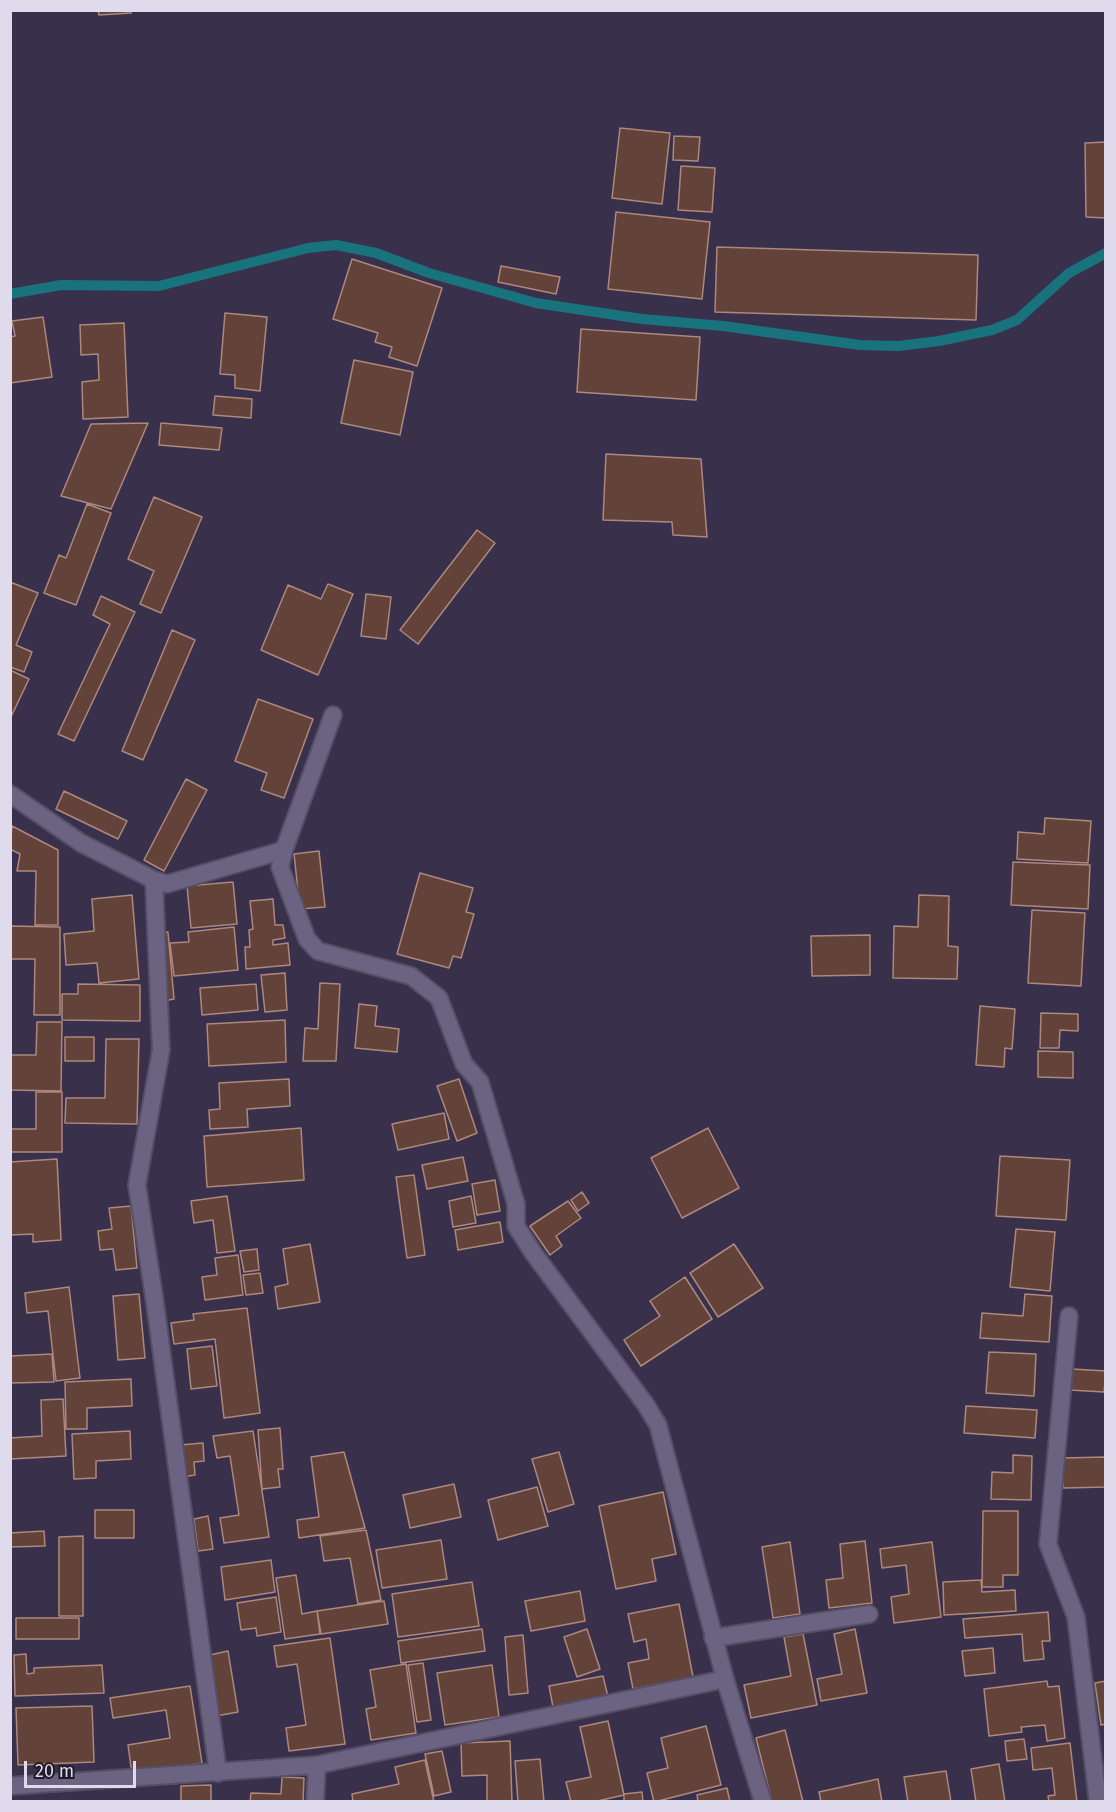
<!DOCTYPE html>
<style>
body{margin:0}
#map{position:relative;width:1116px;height:1812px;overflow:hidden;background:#39314c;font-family:"Fira Sans",sans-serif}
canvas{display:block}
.frame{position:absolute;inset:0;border:12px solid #dfdbec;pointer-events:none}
.scale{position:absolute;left:24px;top:1761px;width:112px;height:27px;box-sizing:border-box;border:3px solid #dfdbec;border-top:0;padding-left:8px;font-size:18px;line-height:21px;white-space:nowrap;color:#dfdbec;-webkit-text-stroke:4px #1f1b28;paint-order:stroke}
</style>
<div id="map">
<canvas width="1116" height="1812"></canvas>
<div class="frame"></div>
<div class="scale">20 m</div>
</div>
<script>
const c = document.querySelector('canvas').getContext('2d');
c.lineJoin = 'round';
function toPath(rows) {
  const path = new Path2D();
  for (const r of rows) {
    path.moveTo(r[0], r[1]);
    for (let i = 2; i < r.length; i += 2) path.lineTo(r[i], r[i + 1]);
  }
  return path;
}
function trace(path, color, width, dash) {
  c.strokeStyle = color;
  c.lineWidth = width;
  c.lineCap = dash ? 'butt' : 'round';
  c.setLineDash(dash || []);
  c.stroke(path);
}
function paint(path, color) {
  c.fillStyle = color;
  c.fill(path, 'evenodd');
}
trace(toPath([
 [10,294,61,285,159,286,308,248,336,245,376,253,429,273,536,303,642,319,723,326,860,345,898,346,939,341,992,330,1017,320,1069,273,1106,253]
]), '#18737d', 10);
const building = toPath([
 [98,10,131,10,131,13,99,15,98,10],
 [620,128,670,133,662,204,612,198,620,128],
 [674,136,700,137,698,161,673,160,674,136],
 [1106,142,1106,218,1086,217,1085,143,1106,142],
 [681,166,715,168,712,212,678,210,681,166],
 [616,212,710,222,702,299,608,289,616,212],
 [717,247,978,255,976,320,715,312,717,247],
 [352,259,442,288,417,366,389,357,392,347,375,342,378,333,333,319,352,259],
 [501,266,560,277,556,294,498,282,501,266],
 [225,313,267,317,260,391,235,388,235,375,220,374,225,313],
 [43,317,52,377,10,383,10,337,15,336,12,321,43,317],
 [124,323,128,417,83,419,82,382,99,380,98,354,81,355,80,325,124,323],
 [581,329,700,337,696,400,577,392,581,329],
 [354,360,413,372,400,435,341,423,354,360],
 [215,396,252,399,251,418,213,415,215,396],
 [148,423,111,509,61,496,91,424,148,423],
 [161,423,222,428,219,450,159,445,161,423],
 [606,454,701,459,707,537,673,535,672,522,603,520,606,454],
 [154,497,202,517,161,613,140,604,154,571,128,559,154,497],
 [87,504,111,513,76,605,44,593,59,555,66,558,87,504],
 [477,530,495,543,418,644,400,630,477,530],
 [10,582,38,593,16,645,32,652,24,672,10,667,10,582],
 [328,584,353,594,318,675,261,650,288,585,321,599,328,584],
 [366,594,391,597,386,639,361,636,366,594],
 [101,596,135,612,74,741,58,734,110,624,93,615,101,596],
 [172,630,195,640,143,760,122,751,172,630],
 [10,670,29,679,10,719,10,670],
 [258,699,313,719,284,798,261,790,267,773,235,761,258,699],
 [186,779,207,790,164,871,144,860,186,779],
 [64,791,127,821,118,839,56,809,64,791],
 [1045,818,1091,821,1088,863,1017,859,1018,832,1044,834,1045,818],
 [12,826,58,850,58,925,35,925,36,871,17,871,20,854,10,849,12,826],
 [319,851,325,907,300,909,294,854,319,851],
 [1013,862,1090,865,1088,909,1011,905,1013,862],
 [420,873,473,888,466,912,474,914,461,958,453,956,449,968,397,954,420,873],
 [233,882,237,924,191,928,187,886,233,882],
 [132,895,139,979,99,983,97,963,66,965,64,934,94,931,92,899,132,895],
 [919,895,949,896,948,946,958,947,957,979,893,978,894,926,918,927,919,895],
 [273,899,275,925,283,925,285,938,273,940,273,945,288,943,290,965,246,969,245,947,250,947,249,930,253,929,250,901,273,899],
 [1032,910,1085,913,1081,986,1028,983,1032,910],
 [10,926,60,927,60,1015,34,1015,35,959,10,959,10,926],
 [234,927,238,970,174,976,170,943,189,942,188,932,234,927],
 [168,932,174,999,164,1001,160,933,168,932],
 [870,935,870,975,812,976,811,936,870,935],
 [285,973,287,1010,265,1012,261,975,285,973],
 [320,983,340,984,336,1061,303,1061,305,1028,318,1029,320,983],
 [78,984,140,985,140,1021,62,1020,62,994,78,994,78,984],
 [256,984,258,1010,202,1015,200,988,256,984],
 [359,1004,377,1006,375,1026,399,1029,397,1052,355,1048,359,1004],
 [980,1006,1015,1009,1012,1049,1005,1048,1004,1067,976,1065,980,1006],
 [1041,1013,1078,1014,1078,1031,1060,1030,1059,1048,1040,1048,1041,1013],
 [285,1020,286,1062,209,1066,207,1024,285,1020],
 [37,1022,62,1022,61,1091,10,1090,10,1055,36,1055,37,1022],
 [65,1037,94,1037,94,1061,65,1061,65,1037],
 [106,1039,139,1039,137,1124,65,1123,66,1098,105,1098,106,1039],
 [1038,1051,1073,1052,1073,1078,1038,1077,1038,1051],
 [289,1079,290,1106,247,1109,248,1127,210,1129,209,1110,220,1109,219,1083,289,1079],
 [459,1079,477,1133,457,1141,437,1086,459,1079],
 [36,1092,62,1092,62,1152,10,1152,10,1129,36,1129,36,1092],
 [444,1113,449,1139,398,1150,392,1124,444,1113],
 [301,1128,304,1180,207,1187,204,1136,301,1128],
 [708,1128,739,1188,682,1218,651,1158,708,1128],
 [1000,1156,1070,1160,1066,1220,996,1216,1000,1156],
 [463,1157,468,1181,427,1189,422,1165,463,1157],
 [57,1159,61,1240,33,1242,33,1234,10,1235,10,1162,57,1159],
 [414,1175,425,1255,407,1258,396,1177,414,1175],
 [495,1180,500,1211,477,1215,472,1184,495,1180],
 [582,1192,589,1203,578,1211,571,1200,582,1192],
 [227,1196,235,1251,217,1253,213,1220,194,1223,191,1201,227,1196],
 [471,1196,476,1223,453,1227,449,1201,471,1196],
 [568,1201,581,1218,556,1236,562,1246,550,1255,530,1226,568,1201],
 [131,1206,137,1268,116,1270,113,1249,100,1250,98,1231,112,1229,109,1208,131,1206],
 [500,1222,503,1242,458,1250,455,1230,500,1222],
 [1016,1229,1055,1232,1050,1291,1010,1287,1016,1229],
 [310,1244,320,1302,278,1309,275,1287,288,1284,283,1249,310,1244],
 [734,1244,763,1288,718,1317,690,1273,734,1244],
 [257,1249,259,1270,244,1272,240,1251,257,1249],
 [238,1255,243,1295,205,1300,202,1277,217,1275,215,1258,238,1255],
 [260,1273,263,1293,246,1295,243,1275,260,1273],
 [685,1277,712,1319,641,1366,624,1340,660,1316,650,1301,685,1277],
 [69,1287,80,1378,56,1381,48,1311,27,1313,25,1293,69,1287],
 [139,1294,145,1358,118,1360,113,1296,139,1294],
 [1025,1294,1052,1296,1049,1342,980,1338,982,1313,1023,1316,1025,1294],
 [247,1308,260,1413,224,1418,215,1339,174,1344,171,1323,194,1320,193,1314,247,1308],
 [212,1346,217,1386,191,1389,187,1349,212,1346],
 [989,1352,1036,1354,1034,1396,986,1393,989,1352],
 [52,1354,54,1382,10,1383,10,1356,52,1354],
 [1072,1369,1106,1371,1104,1392,1070,1390,1072,1369],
 [131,1379,132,1406,87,1408,87,1429,66,1429,65,1382,131,1379],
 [63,1399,66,1456,10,1459,10,1438,42,1436,41,1400,63,1399],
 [966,1406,1037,1410,1035,1438,964,1433,966,1406],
 [280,1428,283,1469,278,1469,280,1487,262,1489,258,1430,280,1428],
 [130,1431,131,1459,96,1461,96,1478,74,1479,72,1434,130,1431],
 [253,1431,269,1537,224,1543,220,1518,239,1515,230,1456,217,1458,213,1436,253,1431],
 [203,1443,204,1461,194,1462,195,1475,183,1477,180,1445,203,1443],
 [344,1452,365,1528,299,1538,297,1520,319,1517,311,1457,344,1452],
 [559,1452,574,1504,548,1512,532,1459,559,1452],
 [1013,1455,1032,1456,1031,1500,991,1499,992,1472,1013,1473,1013,1455],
 [1106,1457,1106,1487,1063,1488,1062,1458,1106,1457],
 [454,1484,461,1517,410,1528,403,1495,454,1484],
 [537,1487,548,1526,498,1540,488,1500,537,1487],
 [663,1492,676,1554,652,1559,656,1581,616,1589,599,1506,663,1492],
 [95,1510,134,1510,134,1538,95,1538,95,1510],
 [983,1511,1018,1511,1018,1575,1003,1575,1003,1587,982,1587,983,1511],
 [208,1516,213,1549,198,1551,194,1519,208,1516],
 [366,1530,381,1600,358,1604,350,1558,324,1561,320,1536,366,1530],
 [44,1531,45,1546,10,1547,10,1533,44,1531],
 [83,1536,83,1616,59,1616,59,1537,83,1536],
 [441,1540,447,1579,382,1588,376,1550,441,1540],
 [865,1541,872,1603,829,1608,826,1580,843,1578,840,1544,865,1541],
 [790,1542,800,1614,773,1618,762,1547,790,1542],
 [932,1542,941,1617,894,1623,891,1597,909,1594,906,1565,882,1568,880,1549,932,1542],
 [271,1560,275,1592,225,1600,221,1567,271,1560],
 [296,1575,302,1614,317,1611,320,1634,285,1639,276,1578,296,1575],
 [981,1580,982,1592,1015,1590,1016,1611,944,1615,943,1582,981,1580],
 [472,1582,479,1626,398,1637,392,1594,472,1582],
 [580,1591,585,1621,531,1631,525,1601,580,1591],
 [276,1597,281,1632,257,1636,256,1628,241,1630,237,1603,276,1597],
 [384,1601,388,1624,321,1634,317,1611,384,1601],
 [679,1604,693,1677,633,1689,628,1663,649,1659,646,1639,634,1642,628,1614,679,1604],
 [1048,1612,1050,1641,1042,1641,1044,1659,1024,1661,1022,1634,965,1638,963,1619,1048,1612],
 [16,1618,79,1618,79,1639,16,1639,16,1618],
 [482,1629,485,1651,401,1663,398,1641,482,1629],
 [587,1629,600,1669,577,1677,564,1637,587,1629],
 [855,1629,867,1693,821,1701,817,1679,842,1674,834,1634,855,1629],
 [803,1634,817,1705,751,1718,744,1685,791,1676,784,1637,803,1634],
 [523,1635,528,1693,509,1695,505,1637,523,1635],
 [330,1638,345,1744,289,1751,286,1728,306,1725,297,1664,277,1667,274,1646,330,1638],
 [993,1648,995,1673,965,1676,962,1651,993,1648],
 [228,1651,238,1712,216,1716,205,1656,228,1651],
 [26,1654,27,1674,34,1673,34,1668,102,1665,104,1693,15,1696,14,1655,26,1654],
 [423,1663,431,1720,417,1722,408,1665,423,1663],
 [406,1664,416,1733,371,1740,366,1709,376,1707,370,1670,406,1664],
 [492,1665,499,1717,445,1725,437,1673,492,1665],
 [603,1676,608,1697,553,1707,549,1686,603,1676],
 [1047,1681,1048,1687,1059,1686,1065,1738,1047,1741,1045,1725,1021,1727,1022,1732,989,1736,984,1689,1047,1681],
 [1106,1681,1106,1724,1101,1725,1095,1683,1106,1681],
 [190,1686,202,1763,132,1774,128,1745,170,1738,166,1710,113,1718,110,1698,190,1686],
 [92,1706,94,1762,18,1765,16,1708,92,1706],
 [608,1721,624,1795,593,1802,571,1802,566,1782,591,1777,580,1727,608,1721],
 [706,1726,721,1785,654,1802,647,1773,668,1768,661,1738,706,1726],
 [785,1730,803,1802,772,1802,756,1738,785,1730],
 [1024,1739,1027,1759,1007,1761,1005,1741,1024,1739],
 [510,1741,512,1802,487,1802,487,1775,462,1776,461,1743,510,1741],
 [1070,1743,1077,1802,1049,1802,1048,1796,1055,1795,1052,1768,1033,1770,1031,1748,1070,1743],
 [442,1751,451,1792,434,1796,425,1754,442,1751],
 [540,1759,544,1802,518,1802,515,1761,540,1759],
 [425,1760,434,1802,353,1802,352,1794,399,1784,395,1767,425,1760],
 [999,1764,1005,1802,976,1802,971,1769,999,1764],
 [946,1771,951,1802,908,1802,904,1777,946,1771],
 [282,1777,304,1778,303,1802,250,1802,251,1793,281,1794,282,1777],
 [878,1779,882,1802,821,1802,819,1792,878,1779],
 [211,1785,211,1802,181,1802,181,1786,211,1785],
 [727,1788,730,1802,698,1802,697,1795,727,1788],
 [642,1792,643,1802,624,1802,624,1794,642,1792]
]);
paint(building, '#634239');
trace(building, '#ae887e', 1.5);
const minor = toPath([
 [333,715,284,850,280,867,307,939,318,951,411,976,439,998,464,1064,480,1082,516,1204,516,1226,534,1254,646,1405,658,1425,725,1679,763,1802],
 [10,794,81,843,154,880,167,884,284,850],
 [154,880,161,1050,137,1185,155,1303,218,1773],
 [1069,1316,1048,1544,1076,1617,1098,1802],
 [713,1638,869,1614],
 [10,1786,317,1765,725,1679],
 [315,1802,317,1765]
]);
trace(minor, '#554f66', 20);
trace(minor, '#6c6382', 16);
</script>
